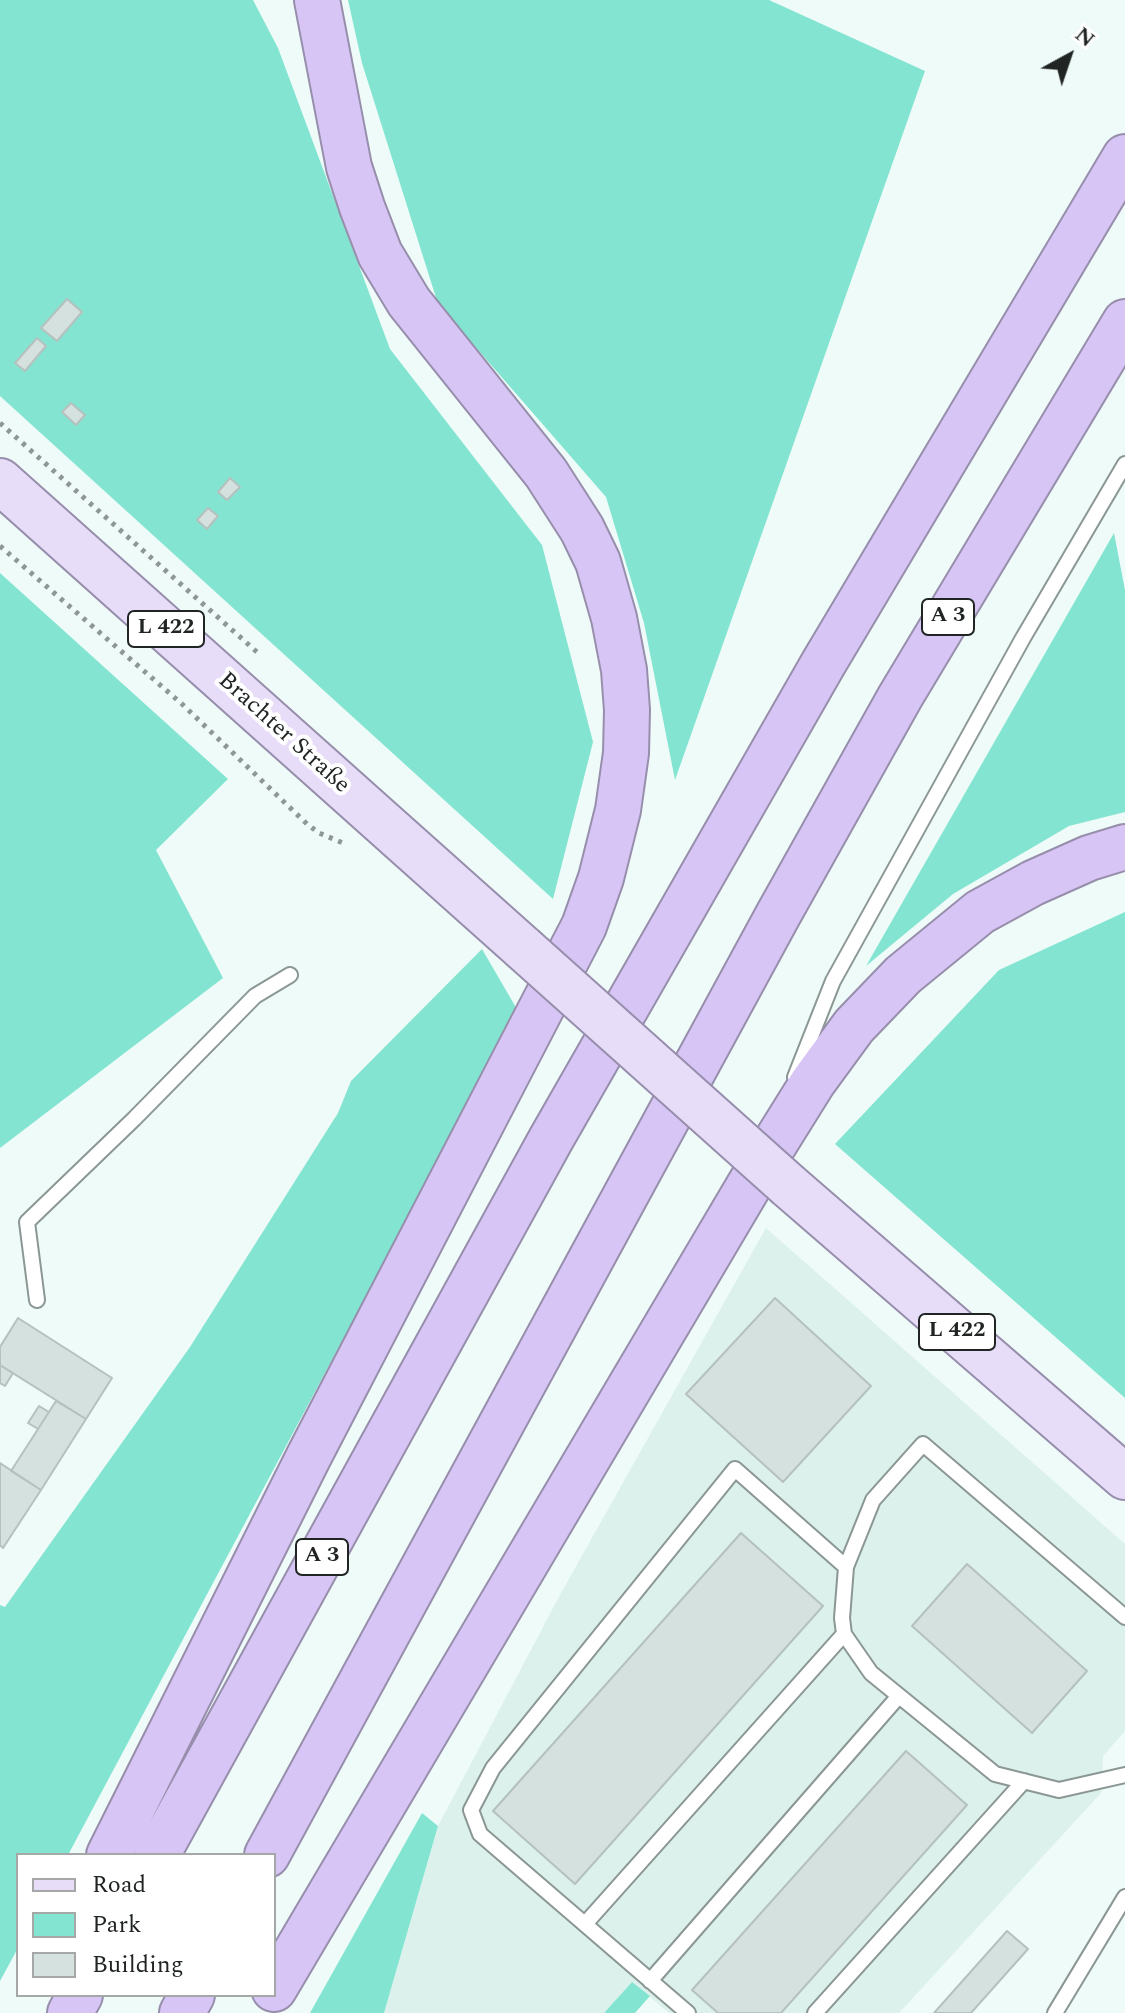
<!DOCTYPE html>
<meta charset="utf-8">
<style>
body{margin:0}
#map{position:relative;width:1125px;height:2013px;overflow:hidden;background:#effbf8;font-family:Spectral,serif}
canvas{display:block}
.legend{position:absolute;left:16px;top:1853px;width:260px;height:144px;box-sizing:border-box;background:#fff;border:2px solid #a6a8a7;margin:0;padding:10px 14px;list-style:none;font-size:24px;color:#202524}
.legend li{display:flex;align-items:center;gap:16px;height:40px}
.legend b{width:40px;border:2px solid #a6a8a7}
.north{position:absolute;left:1029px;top:16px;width:80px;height:80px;-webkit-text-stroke:6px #fff;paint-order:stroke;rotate:40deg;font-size:22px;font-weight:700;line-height:32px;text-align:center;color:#202524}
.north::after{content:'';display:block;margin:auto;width:28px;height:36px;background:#202524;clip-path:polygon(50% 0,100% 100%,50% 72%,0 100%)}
</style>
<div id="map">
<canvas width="1125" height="2013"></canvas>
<ul class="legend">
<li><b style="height:10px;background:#e7ddf9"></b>Road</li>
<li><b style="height:22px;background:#83e5d1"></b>Park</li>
<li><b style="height:22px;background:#d5e1de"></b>Building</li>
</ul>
<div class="north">N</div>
</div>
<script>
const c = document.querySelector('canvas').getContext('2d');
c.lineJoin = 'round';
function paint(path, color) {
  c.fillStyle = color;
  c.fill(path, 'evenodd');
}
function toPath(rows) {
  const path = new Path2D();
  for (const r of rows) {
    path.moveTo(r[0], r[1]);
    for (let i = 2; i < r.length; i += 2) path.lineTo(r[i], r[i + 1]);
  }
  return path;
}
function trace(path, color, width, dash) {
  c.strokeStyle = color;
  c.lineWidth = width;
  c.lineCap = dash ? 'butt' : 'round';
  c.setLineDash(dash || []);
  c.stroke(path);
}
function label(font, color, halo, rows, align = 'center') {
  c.font = font + ' Spectral,serif';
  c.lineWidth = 8;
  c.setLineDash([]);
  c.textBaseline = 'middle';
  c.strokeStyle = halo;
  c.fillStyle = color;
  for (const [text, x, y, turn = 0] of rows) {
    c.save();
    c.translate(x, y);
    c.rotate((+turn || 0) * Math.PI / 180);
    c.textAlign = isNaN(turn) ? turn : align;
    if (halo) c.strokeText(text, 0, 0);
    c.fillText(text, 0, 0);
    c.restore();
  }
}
paint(toPath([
 [766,1228,1125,1544,1125,1731,1103,1756,1101,1793,899,2013,669,2013,632,1982,604,2013,384,2013,438,1826,561,1593]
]), '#dcf1ec');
paint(toPath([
 [0,0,253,0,278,48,390,349,542,545,593,742,553,899,0,396],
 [348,0,769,0,925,71,675,780,644,623,606,497,438,304,362,63],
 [1114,533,1125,590,1125,812,1069,826,953,894,866,966],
 [0,573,228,779,156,850,223,978,0,1148],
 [1125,912,1125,1398,835,1144,999,970],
 [482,949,518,1011,68,1855,18,1855,18,1948,0,1981,0,1605,5,1607,190,1347,338,1113,351,1081],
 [422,1813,438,1826,384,2013,310,2013],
 [632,1982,650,1996,635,2013,604,2013]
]), '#83e5d1');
const building = toPath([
 [67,299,82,312,57,341,41,328,67,299],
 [37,338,46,346,25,371,15,363,37,338],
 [71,403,85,415,76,425,62,412,71,403],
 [230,478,240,487,227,500,218,492,230,478],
 [208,508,218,516,207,529,197,520,208,508],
 [775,1298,871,1386,783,1482,686,1394,775,1298],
 [18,1318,112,1378,86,1419,0,1365,0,1347,18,1318],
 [0,1365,13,1373,5,1386,0,1383,0,1365],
 [56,1401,86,1419,41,1490,11,1471,56,1401],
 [39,1406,49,1412,38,1429,28,1423,39,1406],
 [0,1463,41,1490,3,1548,0,1545,0,1463],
 [741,1533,823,1606,575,1884,493,1811,741,1533],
 [967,1564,1087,1671,1032,1733,912,1626,967,1564],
 [906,1751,967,1805,781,2013,718,2013,692,1990,906,1751],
 [1007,1931,1028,1949,971,2013,934,2013,1007,1931]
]);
paint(building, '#d5e1de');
trace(building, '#b5c1be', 2);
const lane = toPath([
 [795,1077,833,981,1023,638,1125,464],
 [37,1300,27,1222,134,1119,255,996,290,975],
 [1125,1617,923,1444,873,1500,846,1567,842,1618,844,1634,871,1673,995,1774,1059,1790,1125,1775],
 [585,1924,844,1634],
 [650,1981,898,1697],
 [688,2013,480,1834,471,1810,493,1768,735,1469,846,1567],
 [815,2013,1024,1781],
 [1055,2013,1125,1897]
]);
const primary = toPath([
 [0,481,523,948],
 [789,1186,1125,1477]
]);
const highway = toPath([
 [109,1855,309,1456,584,926,601,878,618,810,626,753,627,710,624,670,614,618,598,562,582,529,546,473,409,302,380,254,362,207,349,167,317,0],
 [157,1855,551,1139,823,664,1125,157],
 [267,1855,778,915,900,697,1125,322],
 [274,1989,760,1167,813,1082,854,1026,903,975,980,912,1033,883,1089,858,1125,847],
 [70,2013,80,1995],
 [182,2013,192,1995]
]);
trace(lane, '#8b9794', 18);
trace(primary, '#978eac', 48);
trace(highway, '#978eac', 48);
trace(toPath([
 [0,423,258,653],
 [0,546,182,704,307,824,319,833,343,843]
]), '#8e9795', 5, [4, 6]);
trace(lane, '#fff', 14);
trace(primary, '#e7ddf9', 44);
trace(highway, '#d7c6f5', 44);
const primaryBridge = toPath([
 [523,948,789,1186]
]);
trace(primaryBridge, '#978eac', 48, []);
trace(primaryBridge, '#e7ddf9', 44);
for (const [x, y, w] of [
 [948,617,52],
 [166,629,76],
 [957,1332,76],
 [322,1557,52]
]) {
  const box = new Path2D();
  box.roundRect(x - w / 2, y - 18, w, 36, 6);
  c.fillStyle = '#fff';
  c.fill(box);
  trace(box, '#202524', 2);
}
label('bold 22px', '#202524', null, [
 ["A 3",948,617],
 ["L 422",166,629],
 ["L 422",957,1332],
 ["A 3",322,1557]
]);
label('24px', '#202524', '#fff', [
 ["Brachter Straße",283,734,42]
]);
</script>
